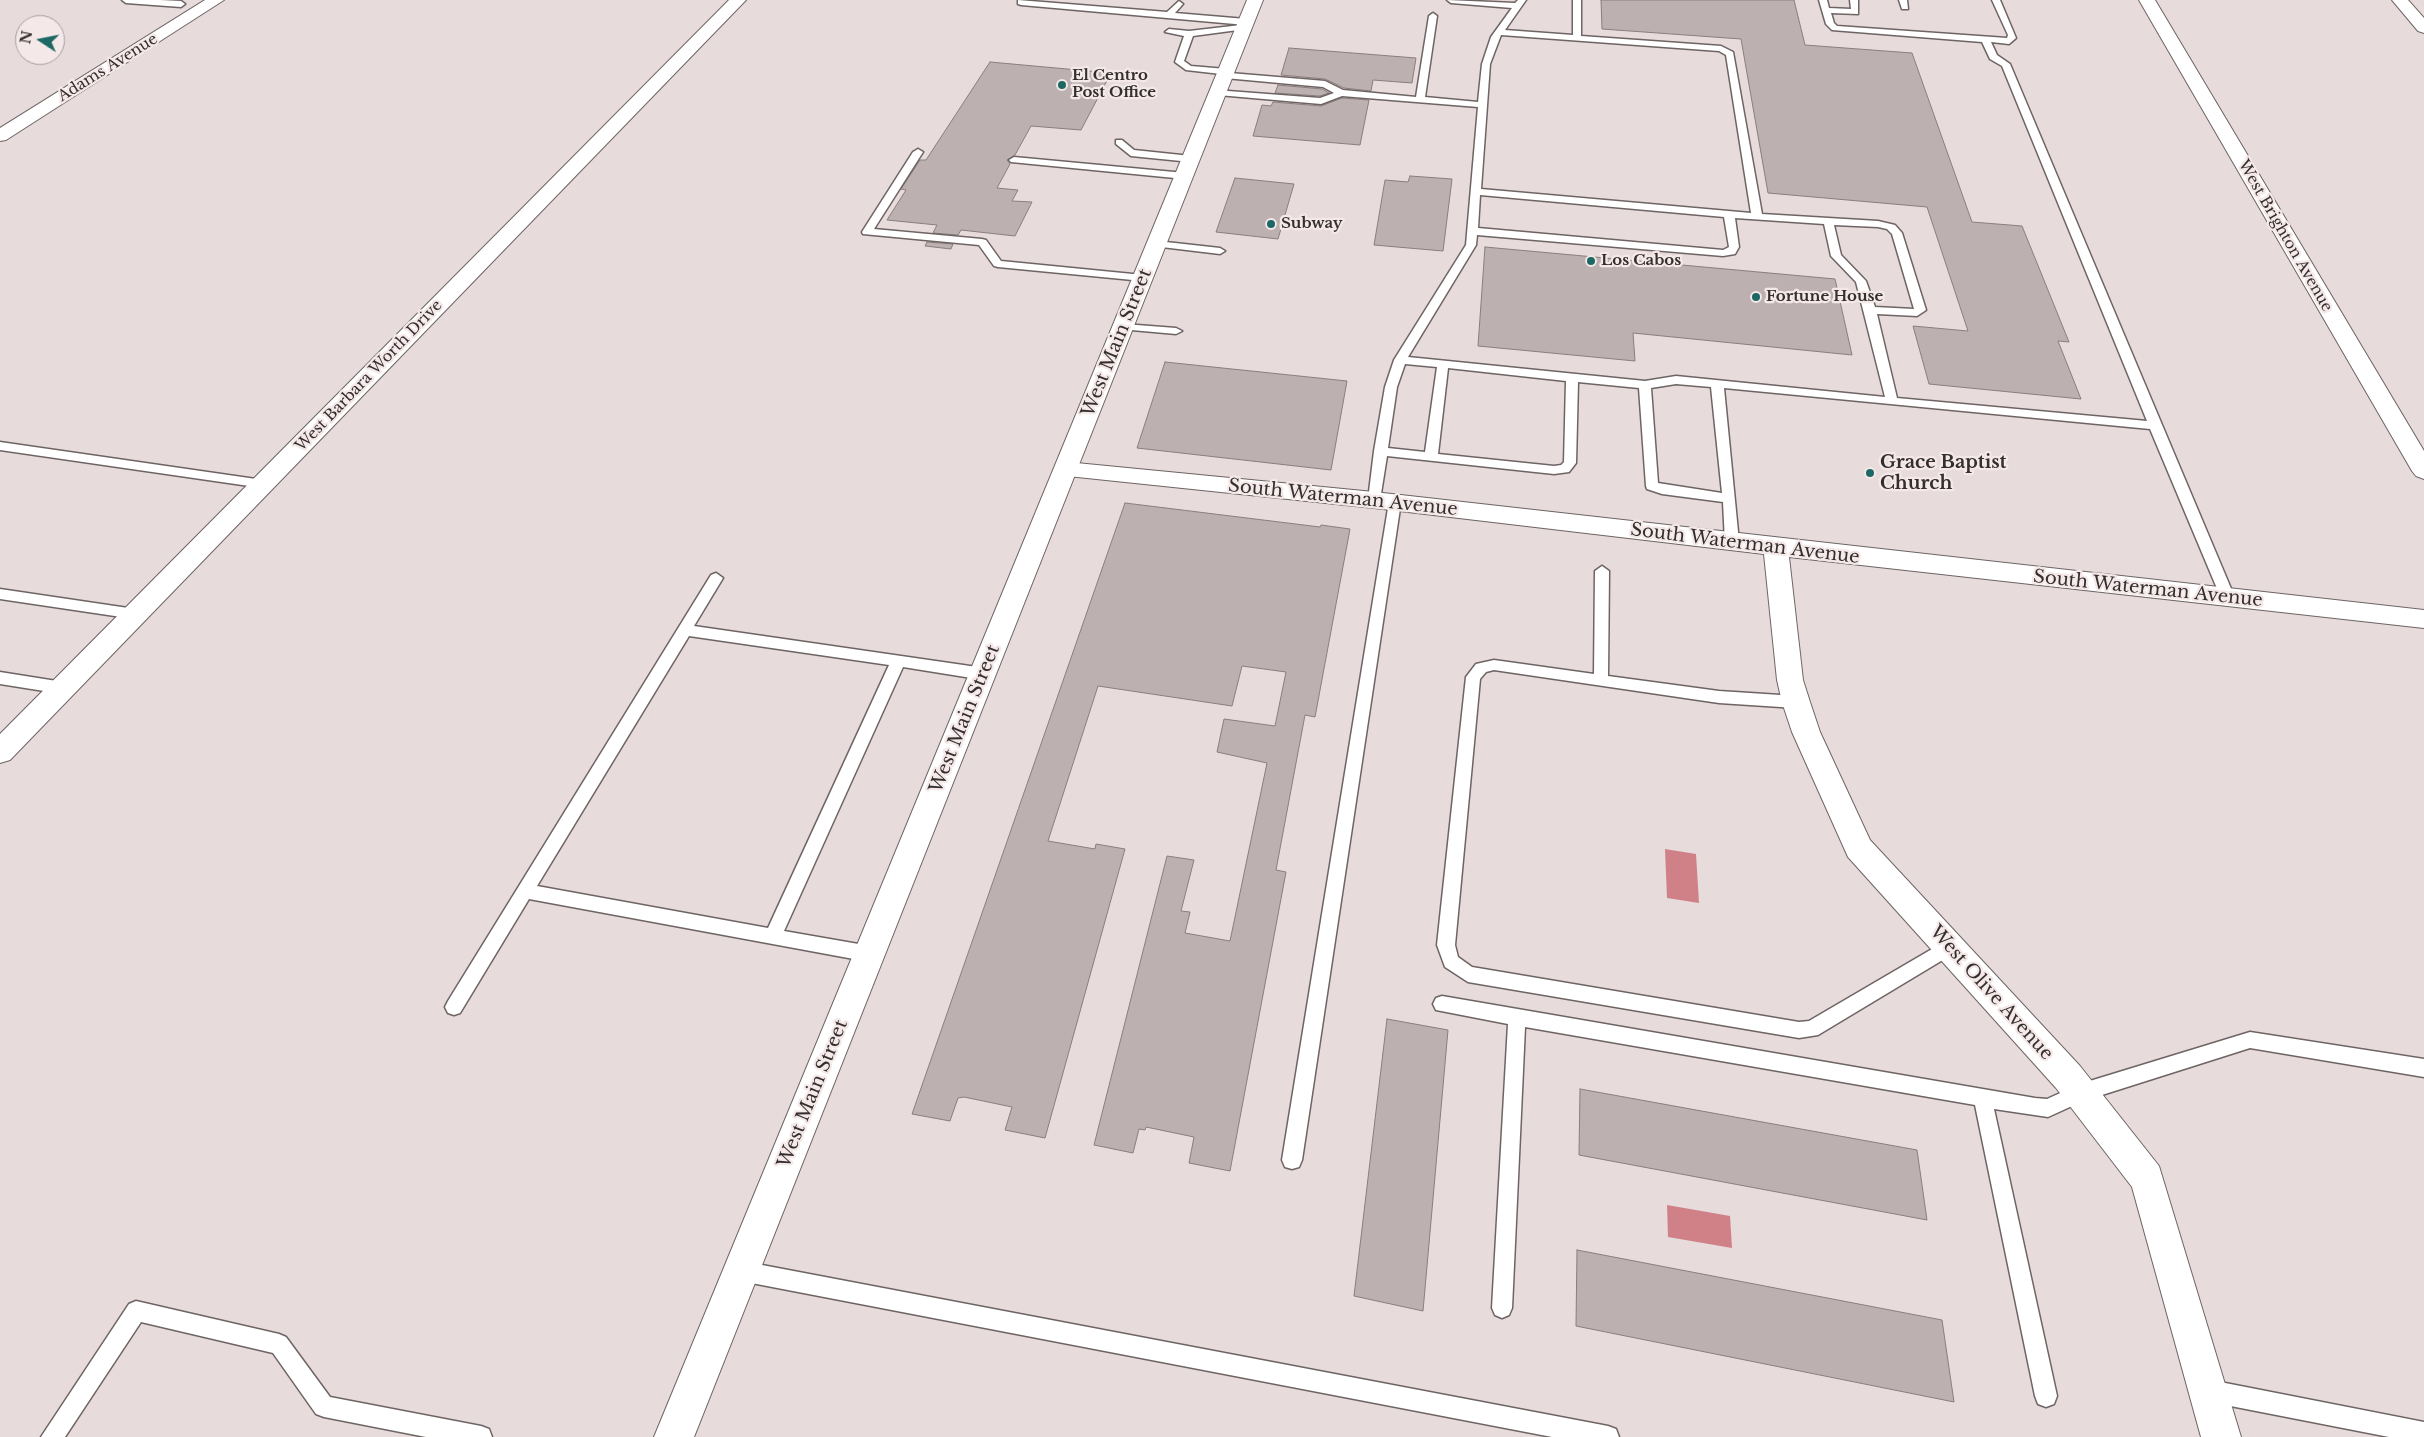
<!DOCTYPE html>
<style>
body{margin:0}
#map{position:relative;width:2424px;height:1437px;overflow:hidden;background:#e7dbdc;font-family:"Libre Baskerville",serif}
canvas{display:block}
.north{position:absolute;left:15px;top:15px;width:50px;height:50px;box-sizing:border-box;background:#f5e8e9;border:1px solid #a89e9f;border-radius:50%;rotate:281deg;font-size:14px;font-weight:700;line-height:20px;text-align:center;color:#342f2f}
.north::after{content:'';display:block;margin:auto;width:18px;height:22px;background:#1c6864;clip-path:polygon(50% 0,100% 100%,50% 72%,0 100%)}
</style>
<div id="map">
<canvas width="2424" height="1437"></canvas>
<div class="north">N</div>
</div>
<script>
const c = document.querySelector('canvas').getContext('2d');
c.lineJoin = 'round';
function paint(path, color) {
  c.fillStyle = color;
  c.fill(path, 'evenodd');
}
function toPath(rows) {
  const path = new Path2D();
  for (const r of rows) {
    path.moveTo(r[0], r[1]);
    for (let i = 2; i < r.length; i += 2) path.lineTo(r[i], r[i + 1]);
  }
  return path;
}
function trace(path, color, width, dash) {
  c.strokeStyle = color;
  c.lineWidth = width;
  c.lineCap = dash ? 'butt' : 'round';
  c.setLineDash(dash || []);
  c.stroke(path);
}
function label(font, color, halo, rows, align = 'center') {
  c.font = font + ' "Libre Baskerville",serif';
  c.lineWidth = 4.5;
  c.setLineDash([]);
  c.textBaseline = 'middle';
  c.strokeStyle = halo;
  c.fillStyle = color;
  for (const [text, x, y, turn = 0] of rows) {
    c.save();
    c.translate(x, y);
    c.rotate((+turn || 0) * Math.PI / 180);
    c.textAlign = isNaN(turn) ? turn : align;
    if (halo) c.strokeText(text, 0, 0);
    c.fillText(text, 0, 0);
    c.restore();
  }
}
paint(toPath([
 [1665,849,1696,854,1699,903,1667,898],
 [1667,1205,1730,1216,1732,1248,1668,1237]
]), '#d08187');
const building = toPath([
 [1601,0,1794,0,1805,45,1912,53,1972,222,2022,226,2069,342,2058,341,2081,399,1929,384,1913,326,1968,331,1927,207,1768,193,1741,39,1602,29,1601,0],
 [1289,48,1416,58,1412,83,1373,80,1371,91,1344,88,1325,79,1281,75,1289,48],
 [990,62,1111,73,1081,130,1031,126,1015,155,1007,160,1010,164,997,188,1018,190,1012,201,1032,202,1015,236,961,230,958,235,933,233,937,225,887,220,906,190,901,189,920,160,926,160,990,62],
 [1278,85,1322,89,1329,93,1320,96,1275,93,1278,85],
 [1342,98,1369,100,1360,145,1253,136,1262,105,1271,106,1273,102,1321,106,1342,98],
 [1410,176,1452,179,1443,251,1374,245,1385,180,1408,182,1410,176],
 [1235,178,1294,184,1278,239,1216,232,1235,178],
 [927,242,953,244,951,249,925,246,927,242],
 [1485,247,1835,279,1852,355,1633,333,1635,361,1478,346,1485,247],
 [1165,362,1347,381,1331,470,1137,448,1165,362],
 [1125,503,1320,527,1321,525,1350,529,1315,717,1305,715,1276,870,1286,872,1230,1171,1189,1163,1194,1137,1146,1127,1145,1130,1139,1129,1133,1153,1094,1145,1167,856,1194,860,1181,911,1190,912,1185,933,1230,941,1267,763,1217,752,1224,719,1275,726,1286,672,1242,666,1232,706,1098,686,1048,841,1095,849,1096,844,1125,849,1045,1138,1005,1130,1012,1107,964,1097,958,1098,950,1121,912,1114,1125,503],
 [1387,1019,1448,1030,1423,1311,1354,1296,1387,1019],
 [1580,1089,1917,1150,1927,1220,1579,1155,1580,1089],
 [1577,1250,1942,1320,1954,1402,1576,1326,1577,1250]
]);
paint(building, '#bcb0b0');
trace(building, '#897e7e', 1);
const lane = toPath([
 [122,0,160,0,181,1,185,4,181,7,126,3,122,0],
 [1018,0,1167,12,1179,1,1183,4,1175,13,1246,19,1250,22,1246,25,1021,5,1018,4,1018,0],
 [1447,0,1515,3,1518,0,1526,0,1505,30,1573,35,1573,0,1581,0,1581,36,1721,46,1733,52,1762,214,1878,221,1895,225,1902,233,1926,310,1917,316,1877,314,1897,398,2147,421,2002,66,1990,59,1982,42,1832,30,1826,24,1819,0,1827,0,1829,8,1851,9,1850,0,1858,0,1858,14,1831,13,1834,23,1837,26,2007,38,2008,35,1992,0,2000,0,2016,38,2009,44,1991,42,1997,55,2010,64,2235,598,2233,602,2228,603,2221,598,2150,429,1724,388,1739,542,1732,547,1725,542,1723,502,1662,494,1647,489,1646,486,1639,388,1578,382,1576,463,1569,472,1554,474,1387,456,1380,500,1374,504,1369,503,1368,500,1374,451,1385,387,1394,360,1466,245,1478,107,1342,96,1321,104,1218,95,1215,94,1215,90,1320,98,1334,93,1323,87,1225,78,1221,74,1186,70,1175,62,1184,36,1165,32,1169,29,1189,31,1241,25,1242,27,1238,30,1193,36,1184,61,1191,66,1226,69,1230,73,1325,81,1343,90,1416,97,1429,16,1433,13,1437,16,1425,97,1478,102,1482,64,1491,37,1512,8,1451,3,1447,0],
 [1501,35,1719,51,1726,55,1751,213,1481,189,1490,64,1501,35],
 [1480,195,1724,217,1729,247,1723,250,1478,228,1480,195],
 [1735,218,1824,224,1831,256,1856,282,1885,397,1676,376,1645,381,1408,357,1476,245,1477,235,1723,256,1735,254,1739,247,1735,218],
 [1834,225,1878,227,1887,229,1892,234,1914,309,1875,307,1866,281,1841,255,1834,225],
 [1405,364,1437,367,1425,452,1388,448,1397,387,1405,364],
 [1448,368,1566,381,1564,462,1561,465,1554,466,1438,454,1448,368],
 [1676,384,1711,387,1722,493,1658,483,1651,388,1676,384],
 [1899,0,1907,0,1908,9,1902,9,1899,0],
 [1116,140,1122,140,1134,150,1191,156,1196,159,1191,162,1131,156,1116,144,1116,140],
 [918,149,923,152,874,229,982,239,986,240,1001,261,1143,275,1148,278,1143,281,998,267,994,266,979,245,863,234,862,232,913,152,918,149],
 [1014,157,1185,173,1190,176,1185,179,1011,162,1009,160,1014,157],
 [1157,241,1220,248,1225,251,1220,254,1153,246,1153,242,1157,241],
 [1124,324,1176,328,1182,331,1176,334,1120,329,1118,327,1124,324],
 [0,442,263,480,269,484,263,488,0,450,0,442],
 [1395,498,1401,502,1302,1160,1299,1167,1292,1169,1285,1167,1282,1160,1389,502,1395,498],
 [1602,566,1609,571,1608,676,1719,691,1796,696,1801,698,1803,702,1801,706,1796,708,1719,703,1494,670,1486,672,1480,679,1455,945,1458,957,1472,967,1799,1022,1809,1021,1944,942,1950,939,1956,942,1959,947,1956,952,1818,1035,1799,1038,1468,982,1445,967,1437,945,1466,677,1476,664,1494,660,1594,674,1595,571,1602,566],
 [716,573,723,578,694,626,984,668,989,670,991,674,989,678,984,680,903,667,784,931,870,946,876,949,879,954,876,959,870,962,529,899,460,1013,454,1015,448,1013,445,1007,448,1001,711,575,716,573],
 [689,636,889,665,768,928,537,886,689,636],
 [0,589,135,609,142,614,135,619,0,599,0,589],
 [0,672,63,682,68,684,70,688,68,692,63,694,0,684,0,672],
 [1442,996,2035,1098,2047,1099,2080,1084,2250,1032,2424,1059,2424,1077,2250,1048,2083,1101,2048,1117,1994,1109,2057,1396,2054,1404,2046,1407,2038,1404,2035,1396,1975,1105,1525,1027,1512,1308,1509,1315,1502,1318,1495,1315,1492,1308,1508,1024,1436,1010,1433,1004,1436,998,1442,996],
 [741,1261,1608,1426,1616,1429,1619,1437,1552,1437,741,1281,734,1278,731,1271,734,1264,741,1261],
 [136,1301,279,1334,286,1337,330,1397,481,1426,489,1429,492,1437,426,1437,324,1417,316,1414,273,1353,141,1322,65,1437,41,1437,129,1304,136,1301],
 [2210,1380,2424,1422,2424,1437,2389,1437,2210,1402,2202,1399,2199,1391,2202,1383,2210,1380]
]);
const street = toPath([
 [729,0,746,0,10,760,0,763,0,734,729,0],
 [2139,0,2155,0,2424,451,2424,479,2416,476,2412,471,2139,0],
 [2392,0,2408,0,2424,18,2424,33,2418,31,2392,0],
 [1066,462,1374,492,2424,610,2424,628,1789,557,1803,680,1810,702,1820,732,1870,840,2080,1066,2159,1166,2241,1437,2201,1437,2132,1187,2056,1088,1848,857,1792,732,1782,702,1777,680,1764,554,1374,508,1058,475,1054,470,1058,465,1066,462]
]);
const secondary = toPath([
 [205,0,224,0,6,140,0,141,0,128,205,0],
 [1247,0,1263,0,694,1437,654,1437,1247,0]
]);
trace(lane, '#6e6464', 3);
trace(street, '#6e6464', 2);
trace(secondary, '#6e6464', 2);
paint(lane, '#fff');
paint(street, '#fff');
paint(secondary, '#fff');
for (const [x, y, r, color] of [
 [1062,85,5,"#1c6864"],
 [1271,224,5,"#1c6864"],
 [1591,261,5,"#1c6864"],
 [1756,297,5,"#1c6864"],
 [1870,473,5,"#1c6864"]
]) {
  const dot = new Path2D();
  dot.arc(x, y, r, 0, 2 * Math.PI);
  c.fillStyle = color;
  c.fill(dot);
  trace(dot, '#f5e8e9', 2);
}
label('15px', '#342f2f', '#f5e8e9', [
 ["Adams Avenue",108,68,-32],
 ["West Brighton Avenue",2285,236,60],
 ["West Barbara Worth Drive",369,376,-46]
]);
label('bold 15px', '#342f2f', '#f5e8e9', [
 ["El Centro",1072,76],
 ["Post Office",1072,93],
 ["Subway",1281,224],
 ["Los Cabos",1601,261],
 ["Fortune House",1766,297]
], 'left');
label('18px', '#342f2f', '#f5e8e9', [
 ["West Main Street",1117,343,-68],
 ["South Waterman Avenue",1343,498,6],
 ["South Waterman Avenue",1745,544,7],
 ["South Waterman Avenue",2148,589,6],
 ["West Main Street",965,719,-68],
 ["West Olive Avenue",1991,993,48],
 ["West Main Street",813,1094,-68]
]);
label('bold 18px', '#342f2f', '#f5e8e9', [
 ["Grace Baptist",1880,463],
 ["Church",1880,484]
], 'left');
</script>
